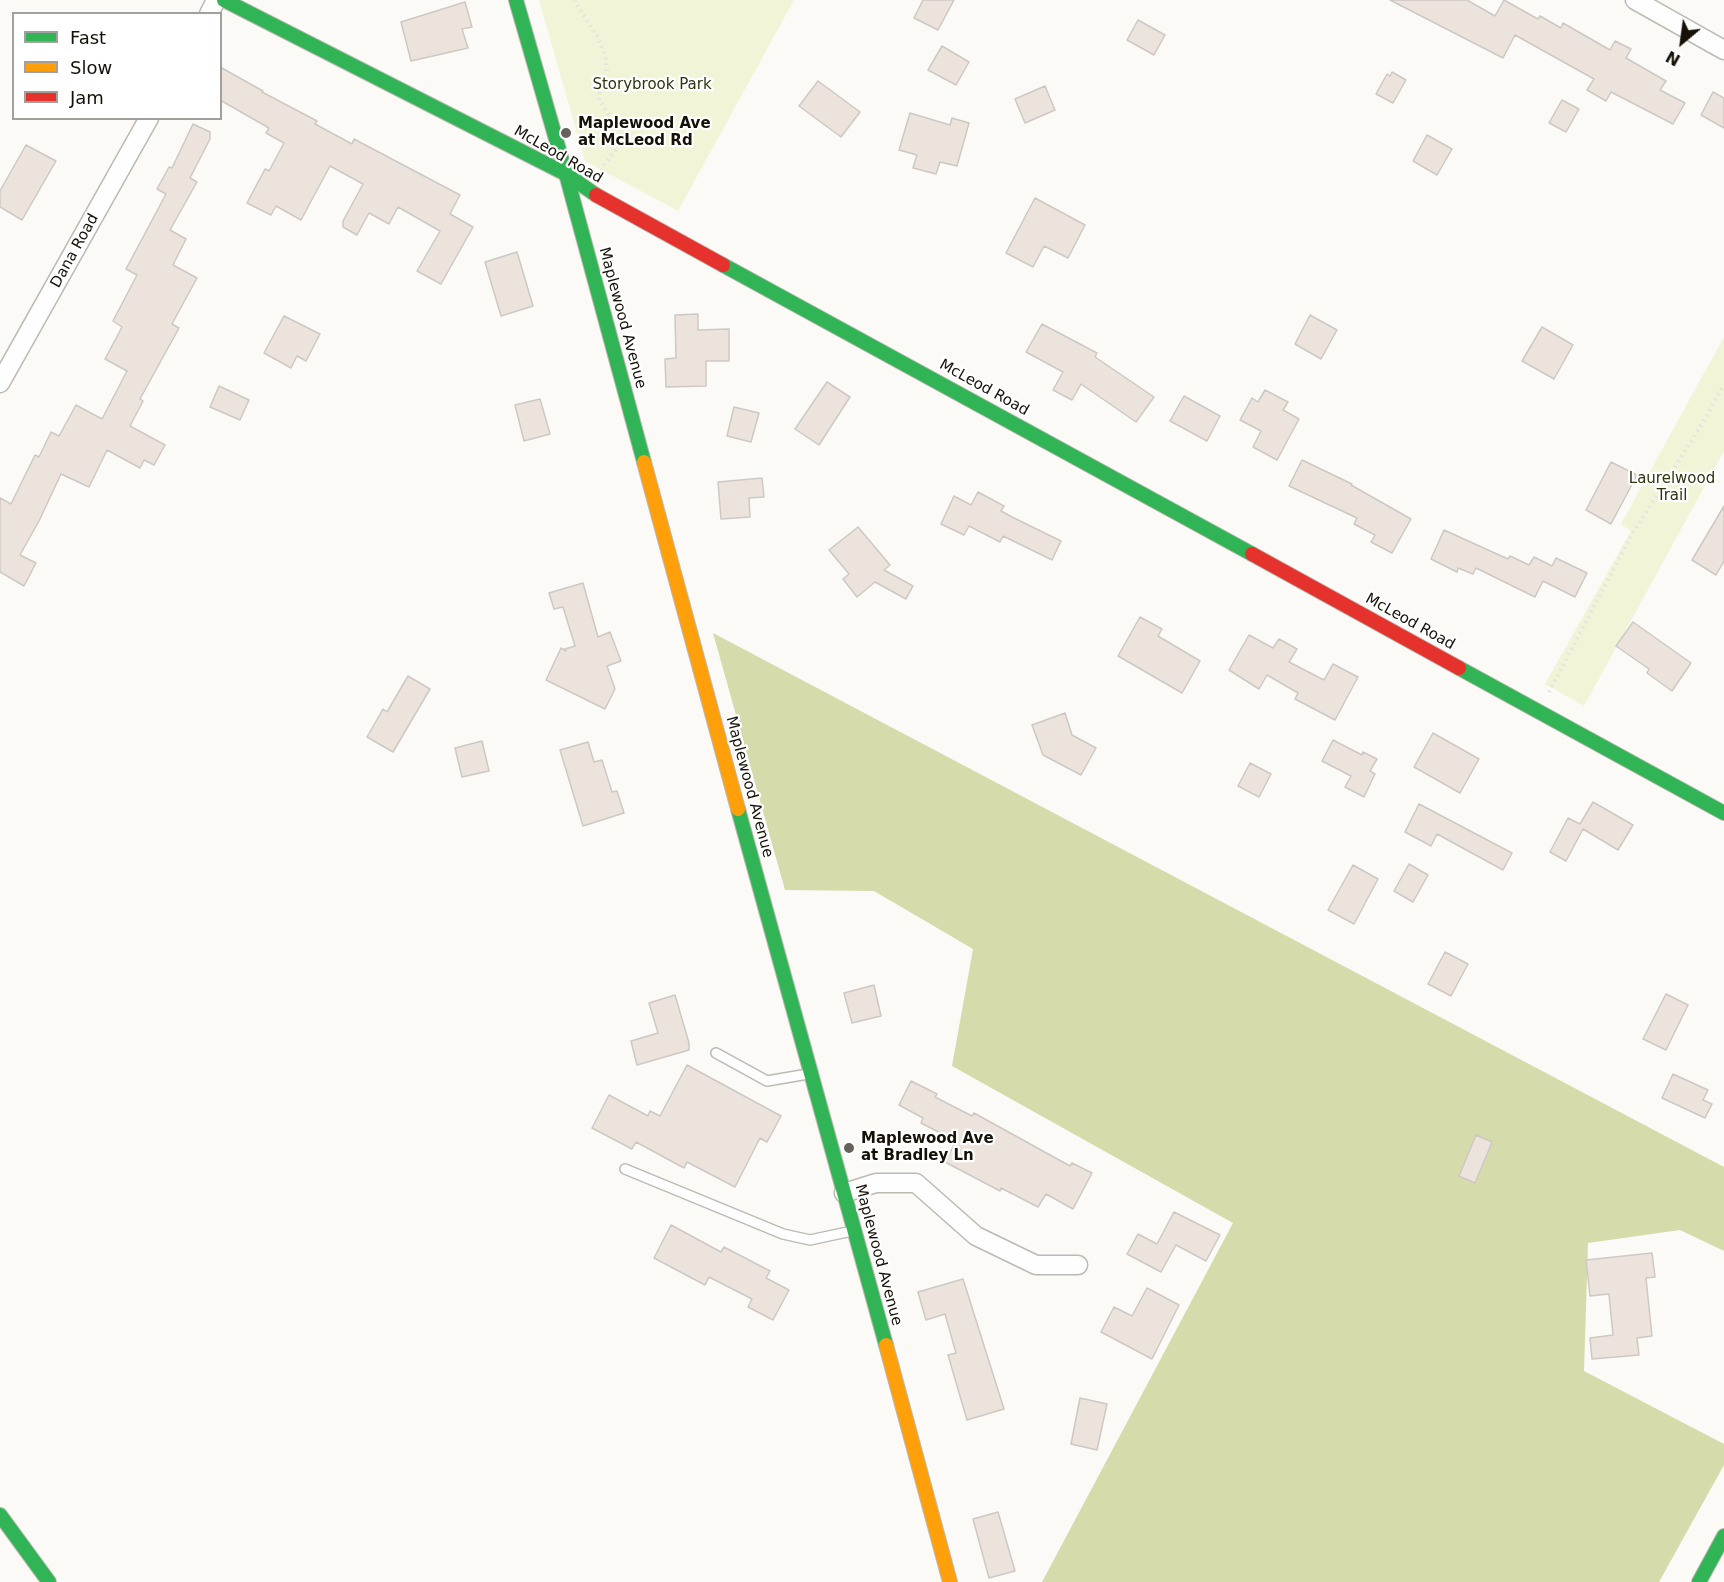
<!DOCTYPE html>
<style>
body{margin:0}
#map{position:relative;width:1724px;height:1582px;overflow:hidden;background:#fcfaf7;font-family:"DejaVu Sans",sans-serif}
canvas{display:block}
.legend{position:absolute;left:12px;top:12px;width:210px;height:108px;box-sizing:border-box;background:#fff;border:2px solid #a29f9c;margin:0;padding:8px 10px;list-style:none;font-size:18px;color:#161007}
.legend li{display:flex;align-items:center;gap:12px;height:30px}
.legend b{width:30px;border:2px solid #a29f9c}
.north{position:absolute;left:1652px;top:12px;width:60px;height:60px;-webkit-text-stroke:4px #fff;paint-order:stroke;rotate:209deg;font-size:16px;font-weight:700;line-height:24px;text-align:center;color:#161007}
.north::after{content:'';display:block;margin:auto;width:21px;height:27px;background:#161007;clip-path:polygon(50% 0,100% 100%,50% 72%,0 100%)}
</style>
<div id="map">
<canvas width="1724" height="1582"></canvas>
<ul class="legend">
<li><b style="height:8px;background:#30b455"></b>Fast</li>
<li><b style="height:8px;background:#ff9f0a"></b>Slow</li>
<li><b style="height:8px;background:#e5322d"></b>Jam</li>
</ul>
<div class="north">N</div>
</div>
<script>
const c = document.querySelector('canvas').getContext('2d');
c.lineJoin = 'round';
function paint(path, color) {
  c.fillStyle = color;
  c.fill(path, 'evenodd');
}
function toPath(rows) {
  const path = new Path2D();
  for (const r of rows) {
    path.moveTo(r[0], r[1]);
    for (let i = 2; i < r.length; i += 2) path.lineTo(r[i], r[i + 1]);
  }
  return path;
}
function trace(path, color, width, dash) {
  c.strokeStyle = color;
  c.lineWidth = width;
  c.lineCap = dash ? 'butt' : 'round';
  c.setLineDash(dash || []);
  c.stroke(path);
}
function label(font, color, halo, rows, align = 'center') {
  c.font = font + ' "DejaVu Sans",sans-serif';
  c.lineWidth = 4.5;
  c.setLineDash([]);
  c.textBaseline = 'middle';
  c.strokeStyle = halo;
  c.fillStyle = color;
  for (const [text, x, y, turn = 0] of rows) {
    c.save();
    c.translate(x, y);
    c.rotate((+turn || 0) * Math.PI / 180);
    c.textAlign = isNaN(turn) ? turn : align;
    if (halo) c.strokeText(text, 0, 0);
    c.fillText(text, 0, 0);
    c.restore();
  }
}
paint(toPath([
 [539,0,794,0,678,211,585,161],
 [1724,337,1724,451,1584,706,1545,684,1631,531,1621,524]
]), '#f1f4d6');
paint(toPath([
 [713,633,1724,1167,1724,1251,1680,1230,1588,1243,1584,1371,1724,1444,1724,1465,1659,1582,1042,1582,1233,1223,952,1066,973,949,874,891,785,890]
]), '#d6dbab');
const building = toPath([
 [923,0,954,0,938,30,914,18,923,0],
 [1390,0,1467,0,1495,16,1504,0,1538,19,1540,16,1561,28,1563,23,1610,50,1615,41,1631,49,1626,58,1666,81,1660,90,1685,103,1673,124,1611,92,1606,101,1587,90,1594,79,1515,35,1503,58,1390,0],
 [465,2,472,27,462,29,468,48,411,61,401,22,465,2],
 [1138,20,1165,35,1154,55,1127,40,1138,20],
 [942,46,969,62,956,85,928,70,942,46],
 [220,67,263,91,262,92,317,121,315,124,352,144,354,139,460,195,450,214,473,227,441,284,417,271,440,231,398,207,389,224,369,213,357,235,343,227,343,221,363,184,330,166,301,220,276,206,271,215,247,203,265,169,269,171,284,143,266,133,269,128,220,100,220,67],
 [1392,72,1406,80,1393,103,1376,94,1387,74,1390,76,1392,72],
 [818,81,860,112,841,137,799,106,818,81],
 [1045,86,1055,110,1025,123,1015,99,1045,86],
 [1713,92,1724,98,1724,128,1701,115,1713,92],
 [1562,100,1579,109,1566,132,1549,123,1562,100],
 [910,113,950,125,952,118,969,123,957,166,940,162,936,174,913,168,917,155,899,150,910,113],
 [193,124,210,132,210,139,190,178,197,182,170,230,186,239,173,265,197,278,172,324,179,328,140,399,143,401,130,426,165,445,154,465,144,460,140,468,107,450,89,487,61,474,40,519,20,555,36,563,24,586,0,572,0,498,11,504,35,455,39,457,51,432,59,436,76,405,102,419,127,371,105,359,122,327,113,321,137,275,126,269,166,194,157,189,169,167,172,168,193,124],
 [1427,135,1452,149,1437,175,1413,161,1427,135],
 [26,145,56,161,22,220,0,207,0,191,26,145],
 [1035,198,1085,225,1068,258,1044,246,1033,267,1006,253,1035,198],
 [517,252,533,306,501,316,485,262,517,252],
 [698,314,698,330,729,329,729,361,706,361,706,386,666,387,665,359,676,358,675,315,698,314],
 [1310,315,1337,330,1321,359,1295,344,1310,315],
 [284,316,320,334,306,361,297,356,291,368,264,353,284,316],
 [1042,324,1097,353,1095,357,1154,397,1136,422,1081,384,1072,400,1053,390,1063,372,1026,352,1042,324],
 [1542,327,1573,345,1554,379,1522,361,1542,327],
 [827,382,850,397,819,445,795,429,827,382],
 [219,386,249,400,240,420,210,407,219,386],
 [1265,390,1288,402,1283,410,1299,419,1277,460,1253,447,1261,431,1240,420,1252,398,1258,402,1265,390],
 [1184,396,1220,416,1207,441,1170,421,1184,396],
 [540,399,550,434,524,441,515,405,540,399],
 [734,407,759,413,751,442,727,436,734,407],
 [1302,460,1352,484,1351,485,1411,519,1392,553,1371,542,1375,535,1354,524,1357,518,1289,486,1302,460],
 [1611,462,1637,475,1611,524,1586,510,1611,462],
 [762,478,764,497,749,498,750,517,721,519,718,482,762,478],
 [978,492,1004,506,1001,511,1012,517,1061,541,1052,560,1003,536,1000,542,969,526,964,535,941,524,954,496,971,505,978,492],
 [1724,506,1724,561,1716,575,1692,560,1724,506],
 [858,527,890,565,884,570,913,586,906,599,875,582,857,597,843,579,849,574,829,550,858,527],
 [1444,530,1508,559,1510,556,1529,565,1534,557,1552,566,1556,558,1587,573,1575,597,1543,581,1535,597,1476,568,1473,574,1458,568,1457,572,1431,559,1444,530],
 [583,583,598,637,610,632,621,661,607,666,615,689,605,709,546,680,561,648,566,651,565,649,575,646,563,607,554,609,549,593,583,583],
 [1140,617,1162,629,1158,636,1200,661,1182,693,1118,656,1140,617],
 [1633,622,1691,663,1672,691,1647,673,1649,669,1616,646,1633,622],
 [1249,635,1273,648,1279,639,1297,649,1289,662,1324,680,1333,664,1358,677,1335,720,1295,699,1298,693,1267,675,1259,689,1229,670,1249,635],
 [408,676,430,689,393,752,367,737,383,709,387,712,408,676],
 [1065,713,1072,735,1096,748,1081,775,1043,755,1032,725,1065,713],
 [1433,733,1479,759,1460,793,1414,767,1433,733],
 [1333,740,1362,755,1363,752,1377,759,1370,771,1375,774,1364,797,1345,787,1351,776,1322,761,1333,740],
 [482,741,489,771,462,777,455,748,482,741],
 [588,742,594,762,602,760,612,792,617,791,624,813,583,826,560,750,588,742],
 [1250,763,1271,774,1259,797,1238,786,1250,763],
 [1593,802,1633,825,1618,850,1583,829,1566,861,1550,852,1568,818,1580,824,1593,802],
 [1419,804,1512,853,1503,870,1437,834,1431,846,1405,832,1419,804],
 [1409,864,1428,875,1413,902,1394,891,1409,864],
 [1353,865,1378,879,1354,924,1328,910,1353,865],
 [1445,952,1468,964,1451,996,1428,984,1445,952],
 [874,985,881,1016,852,1023,844,993,874,985],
 [1666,994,1688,1005,1666,1050,1643,1039,1666,994],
 [675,995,689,1043,689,1050,637,1065,631,1041,658,1033,649,1003,675,995],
 [687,1065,781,1116,767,1142,760,1138,735,1187,687,1162,684,1168,636,1142,632,1149,592,1128,609,1095,648,1116,650,1111,660,1116,687,1065],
 [1673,1074,1708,1090,1703,1100,1712,1104,1705,1118,1662,1098,1673,1074],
 [911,1081,937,1094,935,1097,972,1116,974,1113,1070,1166,1072,1163,1092,1173,1073,1209,1046,1194,1038,1207,1001,1188,1000,1191,945,1162,956,1141,921,1123,923,1118,899,1105,911,1081],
 [1476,1135,1492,1142,1475,1183,1459,1176,1476,1135],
 [1174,1212,1220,1235,1206,1261,1176,1245,1161,1272,1127,1254,1138,1234,1157,1244,1174,1212],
 [671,1225,721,1252,724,1247,770,1271,766,1278,789,1290,773,1320,748,1307,752,1299,709,1277,705,1285,654,1258,671,1225],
 [1652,1253,1655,1277,1646,1278,1652,1336,1637,1338,1639,1355,1592,1359,1590,1338,1613,1335,1609,1294,1590,1296,1586,1260,1652,1253],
 [963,1279,1004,1409,967,1420,948,1355,956,1353,945,1314,926,1320,918,1292,963,1279],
 [1147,1288,1179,1305,1152,1359,1101,1332,1114,1307,1132,1316,1147,1288],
 [1080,1398,1107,1404,1097,1450,1071,1444,1080,1398],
 [998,1512,1015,1571,989,1578,973,1519,998,1512]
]);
paint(building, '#ece3dc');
trace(building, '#cec8c4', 1.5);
const lane = toPath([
 [716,1053,767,1081,808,1074],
 [625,1169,783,1234,810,1240,852,1231]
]);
const street = toPath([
 [1635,0,1724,50],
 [209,14,216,0],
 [0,383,149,118],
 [844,1193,876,1183,916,1183,976,1236,1036,1265,1078,1265]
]);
const fast = toPath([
 [224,0,566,174,596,195],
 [516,0,566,174,644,462],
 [723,265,1252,554],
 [1459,668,1724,813],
 [738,809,886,1345],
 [0,1515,49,1582],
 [1699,1582,1724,1536]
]);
const slow = toPath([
 [644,462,738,809],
 [886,1345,950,1582]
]);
const jam = toPath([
 [596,195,723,265],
 [1252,554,1459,668]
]);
trace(lane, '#bdbab3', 12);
trace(street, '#bdbab3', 21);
trace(fast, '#bdbab3', 16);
trace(slow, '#bdbab3', 16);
trace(jam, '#bdbab3', 16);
trace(toPath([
 [574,0,597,36,605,55,607,72,600,89,599,100,622,134,618,147,604,165,602,171],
 [1549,692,1631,536,1702,424,1724,385]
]), '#e2e1e0', 4, [1.5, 4.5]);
trace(lane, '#fffefe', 9);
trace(street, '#fffefe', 18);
trace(fast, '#30b455', 14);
trace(slow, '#ff9f0a', 14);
trace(jam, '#e5322d', 14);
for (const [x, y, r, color] of [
 [566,133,6,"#66625b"],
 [849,1148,6,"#66625b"]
]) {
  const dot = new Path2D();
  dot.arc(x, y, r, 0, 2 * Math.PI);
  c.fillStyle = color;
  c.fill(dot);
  trace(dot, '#fff', 2);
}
label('15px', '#2f330e', '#fff', [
 ["Storybrook Park",652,85],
 ["Laurelwood",1672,479],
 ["Trail",1672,496]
]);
label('bold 15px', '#161007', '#fff', [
 ["Maplewood Ave",578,124],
 ["at McLeod Rd",578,141],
 ["Maplewood Ave",861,1139],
 ["at Bradley Ln",861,1156]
], 'left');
label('15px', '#161007', '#fff', [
 ["McLeod Road",558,155,30],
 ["Dana Road",75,251,-61],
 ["Maplewood Avenue",622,318,75],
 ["McLeod Road",984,388,29],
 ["McLeod Road",1410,622,29],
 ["Maplewood Avenue",749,787,75],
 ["Maplewood Avenue",878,1255,75]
]);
</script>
